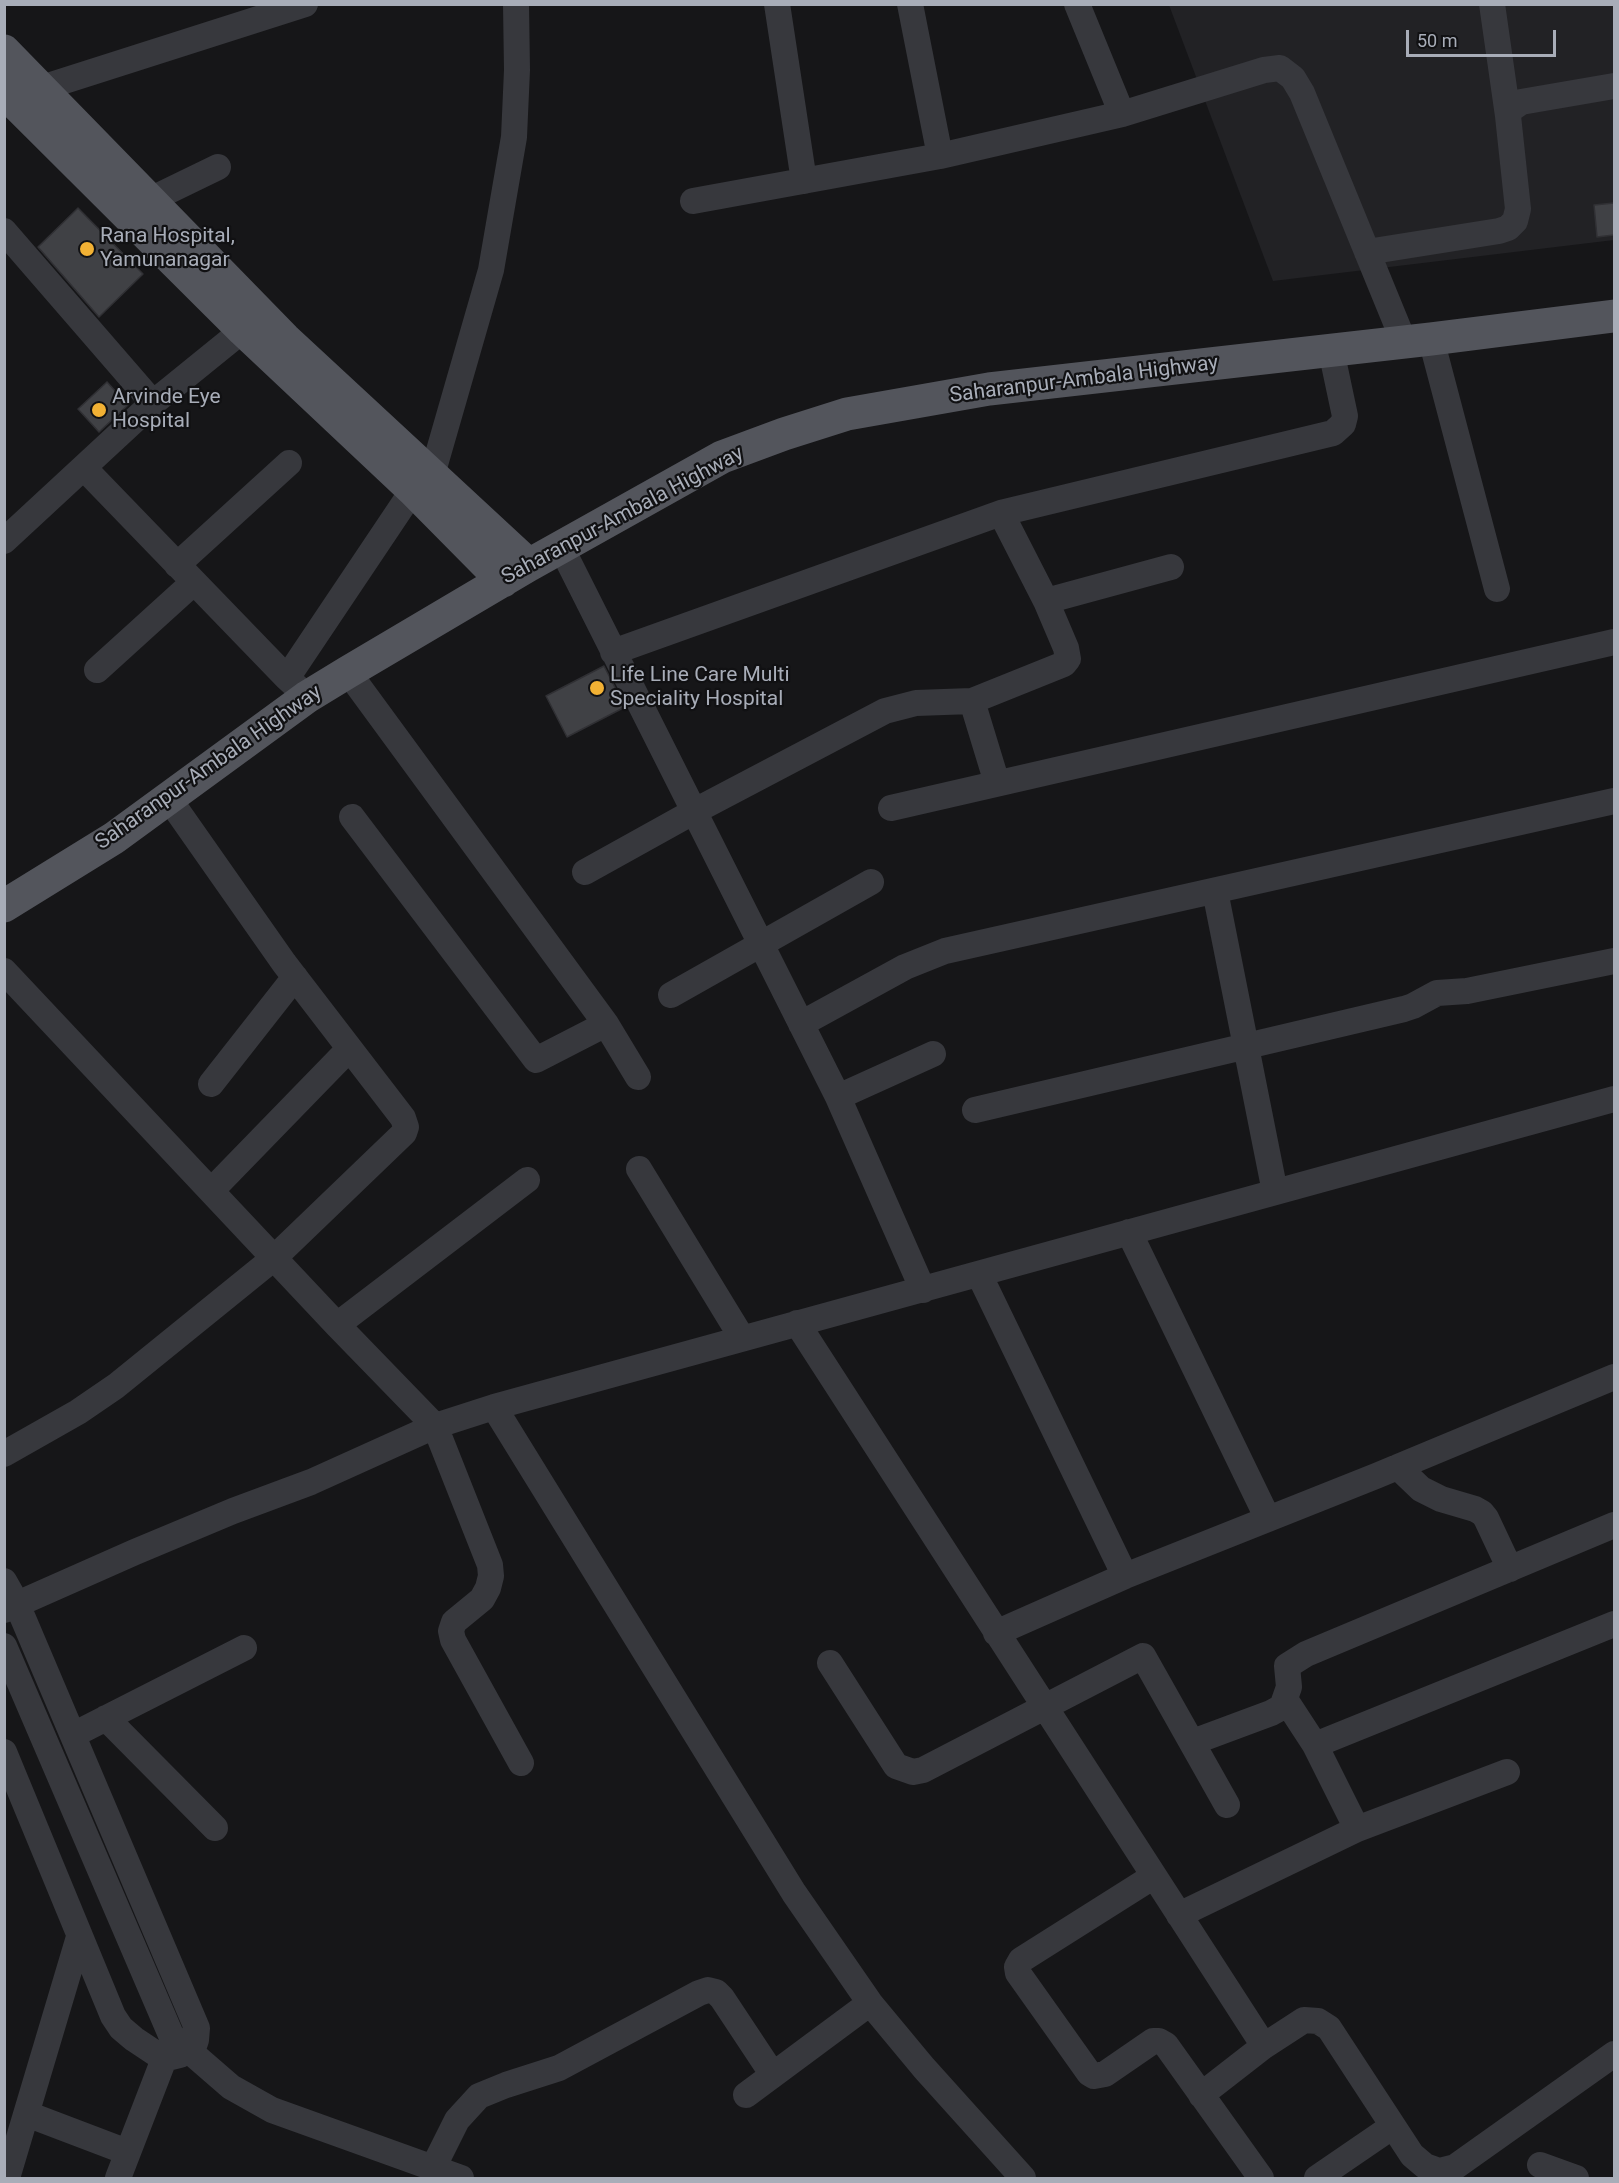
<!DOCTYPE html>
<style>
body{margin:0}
#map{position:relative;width:1619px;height:2183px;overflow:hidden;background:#161618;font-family:Roboto,sans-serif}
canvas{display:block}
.frame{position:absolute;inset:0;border:6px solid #a8adb8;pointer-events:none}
.scale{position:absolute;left:1406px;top:30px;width:150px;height:27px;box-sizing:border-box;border:3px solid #a8adb8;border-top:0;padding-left:8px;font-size:18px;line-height:21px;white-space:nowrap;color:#a8adb8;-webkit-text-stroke:4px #111113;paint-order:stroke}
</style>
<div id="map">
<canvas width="1619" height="2183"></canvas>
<div class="frame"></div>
<div class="scale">50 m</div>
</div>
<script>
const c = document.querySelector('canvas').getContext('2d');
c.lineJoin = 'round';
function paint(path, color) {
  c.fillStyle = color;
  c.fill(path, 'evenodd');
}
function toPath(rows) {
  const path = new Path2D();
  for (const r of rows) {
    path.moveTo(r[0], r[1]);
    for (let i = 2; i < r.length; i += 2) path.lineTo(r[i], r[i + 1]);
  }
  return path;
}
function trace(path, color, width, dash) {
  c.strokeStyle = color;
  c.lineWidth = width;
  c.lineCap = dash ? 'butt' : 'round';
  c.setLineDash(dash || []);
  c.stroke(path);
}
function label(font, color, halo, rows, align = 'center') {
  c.font = font + ' Roboto,sans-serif';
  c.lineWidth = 4.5;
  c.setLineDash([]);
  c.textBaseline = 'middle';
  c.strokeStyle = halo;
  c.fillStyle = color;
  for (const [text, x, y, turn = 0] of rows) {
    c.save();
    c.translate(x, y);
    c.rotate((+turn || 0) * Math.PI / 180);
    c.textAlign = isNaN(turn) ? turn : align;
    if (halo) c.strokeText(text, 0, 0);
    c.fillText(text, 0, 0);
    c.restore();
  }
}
paint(toPath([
 [1169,5,1614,5,1614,240,1273,281]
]), '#222225');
const building = toPath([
 [1614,203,1614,235,1597,237,1594,205,1614,203],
 [78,208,143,274,99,317,38,247,78,208],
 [107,382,128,405,99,432,78,409,107,382],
 [604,666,625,707,567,737,546,696,604,666]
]);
paint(building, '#404145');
trace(building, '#303034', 1.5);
trace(toPath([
 [777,4,804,181],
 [910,4,940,156],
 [1077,4,1122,114],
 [1492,4,1508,116],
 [42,88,305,4],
 [150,200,218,167],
 [693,201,940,156,1122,114,1264,70,1280,68,1293,78,1302,93,1404,342],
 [4,231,153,403],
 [1367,252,1499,231,1508,228,1515,221,1518,209,1508,116,1511,109,1521,102,1614,86],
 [1431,339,1497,589],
 [84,468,287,678],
 [432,475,491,270,514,137,517,70,516,4],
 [4,541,153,403,243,330],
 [561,547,838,1097,923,1290],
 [177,565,289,463],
 [1046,601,1171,567],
 [613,652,1001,513,1333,433,1343,424,1345,416,1331,350],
 [97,670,194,582],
 [348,672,606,1024,638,1077],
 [299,689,287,678,413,490],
 [972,701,997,783],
 [891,808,1614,642],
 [352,817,536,1060,606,1024],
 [585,872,693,812,885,711,916,703,972,701,1064,664,1068,659,1066,648,1046,601,1001,513],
 [1215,891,1275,1192],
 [4,971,337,1325,435,1426,494,1407,1614,1099],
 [671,995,871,882],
 [801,1024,905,967,945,951,1614,801],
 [211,1084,295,977],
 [838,1097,933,1054],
 [975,1110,1404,1009,1413,1006,1437,993,1467,991,1614,961],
 [639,1169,742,1338],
 [211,1191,349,1049],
 [1129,1232,1268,1519],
 [979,1274,1125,1576],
 [797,1323,1264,2046,1304,2020,1318,2021,1329,2028,1412,2155,1425,2166,1439,2171,1455,2167,1614,2054],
 [337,1325,527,1180],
 [494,1407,794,1893,870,2003,924,2068,1023,2178],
 [4,1454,78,1412,116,1386,274,1258,404,1133,406,1127,403,1118,284,963,169,799],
 [1398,1467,1421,1489,1441,1499,1475,1509,1482,1513,1486,1518,1510,1569],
 [4,1581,17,1604,197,2028,196,2040,192,2052],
 [4,1610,135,1552,233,1511,311,1482,435,1426,490,1565,491,1576,488,1588,482,1599,454,1622,451,1631,453,1640,521,1763],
 [996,1633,1125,1576,1376,1476,1614,1377],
 [4,1646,171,2035,231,2087,272,2110,461,2178],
 [830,1663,896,1766,913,1772,923,1770,1143,1656,1227,1805],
 [1285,1699,1315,1745,1357,1829],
 [106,1718,215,1828],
 [73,1735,244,1648],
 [1193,1742,1271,1713,1282,1707,1289,1687,1287,1666,1306,1654,1614,1525],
 [1315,1745,1614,1624],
 [4,1752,113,2016,121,2028,134,2039,164,2059],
 [1154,1876,1021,1960,1017,1967,1018,1973,1089,2073,1094,2076,1105,2074,1153,2041,1159,2041,1166,2045,1261,2178],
 [1179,1915,1357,1829,1507,1772],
 [746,2095,870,2003],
 [1201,2095,1264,2046],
 [27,2114,127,2152],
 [1540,2165,1576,2178],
 [433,2168,457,2120,479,2096,506,2085,559,2068,699,1993,708,1990,716,1992,722,1998,773,2075],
 [7,2178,79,1937],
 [118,2178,164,2059,180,2055],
 [1317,2178,1393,2126]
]), '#37383d', 26);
trace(toPath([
 [4,51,285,339,529,565],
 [4,92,243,330,413,490,503,581],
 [4,906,114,838,307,697,348,672,529,565,722,457,784,434,847,414,989,389,1431,339,1614,316]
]), '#53555c', 33);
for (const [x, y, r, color] of [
 [87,249,8,"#f2b134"],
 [99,410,8,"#f2b134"],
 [597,688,8,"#f2b134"]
]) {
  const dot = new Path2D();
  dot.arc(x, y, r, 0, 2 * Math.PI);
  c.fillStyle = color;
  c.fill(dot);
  trace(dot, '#111113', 2);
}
label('21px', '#a8adb8', '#111113', [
 ["Rana Hospital,",100,237],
 ["Yamunanagar",100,261],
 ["Arvinde Eye",112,398],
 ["Hospital",112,422],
 ["Life Line Care Multi",610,676],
 ["Speciality Hospital",610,700]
], 'left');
label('21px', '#a8adb8', '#111113', [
 ["Saharanpur-Ambala Highway",1084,380,-7],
 ["Saharanpur-Ambala Highway",623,516,-28],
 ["Saharanpur-Ambala Highway",209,768,-35]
]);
</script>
